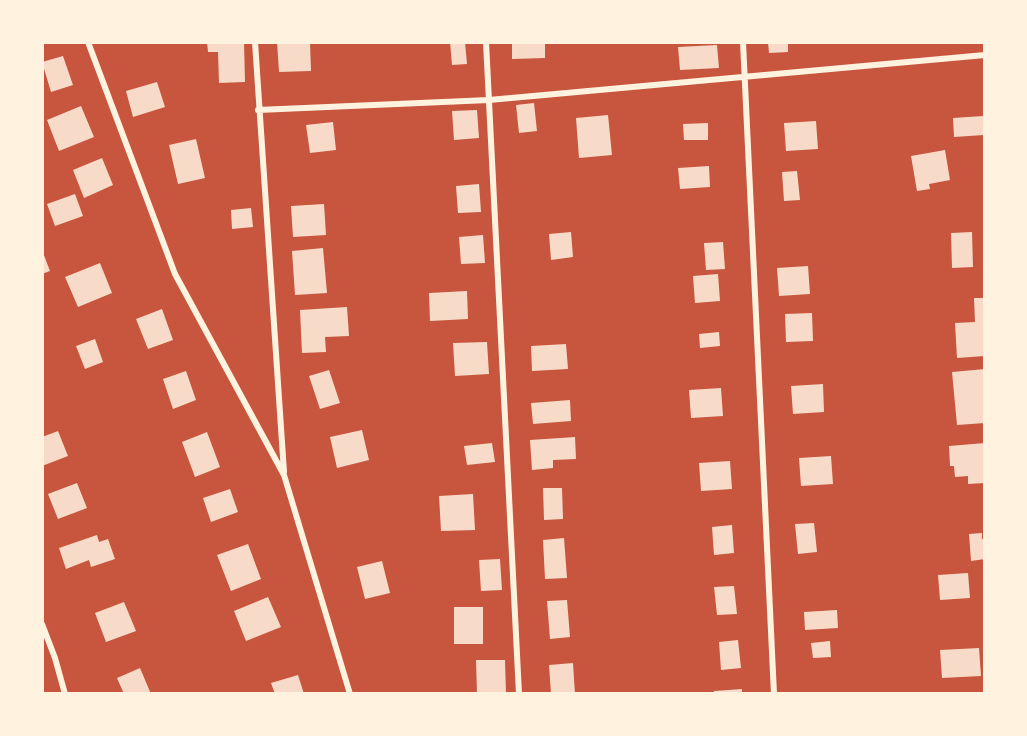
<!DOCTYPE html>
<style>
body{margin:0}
#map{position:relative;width:1027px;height:736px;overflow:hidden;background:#c8553d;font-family:"Nunito Sans",sans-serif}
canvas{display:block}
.frame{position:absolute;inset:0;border:44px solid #fff3e0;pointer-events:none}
</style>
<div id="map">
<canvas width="1027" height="736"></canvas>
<div class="frame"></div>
</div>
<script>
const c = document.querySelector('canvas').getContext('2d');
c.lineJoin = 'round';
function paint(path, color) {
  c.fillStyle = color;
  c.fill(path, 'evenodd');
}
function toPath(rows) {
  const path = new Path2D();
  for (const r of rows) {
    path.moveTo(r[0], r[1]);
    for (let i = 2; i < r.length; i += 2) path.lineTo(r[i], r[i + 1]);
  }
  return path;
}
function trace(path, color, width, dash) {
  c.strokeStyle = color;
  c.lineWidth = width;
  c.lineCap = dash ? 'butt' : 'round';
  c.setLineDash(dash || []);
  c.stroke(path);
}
paint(toPath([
 [207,42,244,42,245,82,219,83,218,52,208,52],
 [277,42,310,42,311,71,279,72],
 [450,42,465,42,467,64,452,65],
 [512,42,545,42,545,58,512,59],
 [768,42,788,42,788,52,769,53],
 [717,45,719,68,680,70,678,47],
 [63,56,73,85,51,92,42,62],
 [157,82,165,107,133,117,126,91],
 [534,103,537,131,519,133,516,105],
 [81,106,94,137,59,151,47,120],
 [477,110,479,138,454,140,452,111],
 [608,115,612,155,579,158,576,118],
 [983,116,984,135,954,137,953,118],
 [816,121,818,149,786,151,784,123],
 [333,122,336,150,310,153,306,125],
 [708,123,708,140,684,140,683,124],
 [196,139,205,178,178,184,169,145],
 [945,150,950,180,929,184,930,189,917,191,911,156],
 [102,158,113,185,84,198,73,170],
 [709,166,710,187,680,189,678,168],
 [797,171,800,200,784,201,782,172],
 [479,184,481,212,458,213,456,186],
 [75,194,83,216,55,226,47,204],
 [324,204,326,235,293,237,291,206],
 [251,208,253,227,232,229,231,210],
 [571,232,573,257,551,260,549,234],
 [972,232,973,267,952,268,951,233],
 [483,235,485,263,461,264,459,237],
 [723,242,725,269,706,270,704,243],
 [323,248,327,293,295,295,292,251],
 [42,250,50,271,42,274],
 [100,263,112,293,78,307,65,277],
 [808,266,810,294,779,296,777,268],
 [718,274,720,301,695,303,693,276],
 [467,291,468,319,430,321,429,293],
 [974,298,985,298,985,356,957,358,955,323,975,322],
 [347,307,349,336,325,337,326,352,302,353,300,310],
 [162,309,173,340,148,349,136,319],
 [812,313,813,341,786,342,785,314],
 [719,332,720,346,700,348,699,334],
 [95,339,103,362,85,369,76,346],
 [487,342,489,374,455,376,453,343],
 [566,344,568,369,532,371,531,346],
 [985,369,985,423,957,425,952,372],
 [329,370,340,403,320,409,309,376],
 [186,371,196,400,173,409,163,379],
 [823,384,824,412,793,414,791,386],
 [721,388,723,416,691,418,689,390],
 [570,400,571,421,533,424,531,403],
 [362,430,369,460,337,468,330,437],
 [58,431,68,456,42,466,42,437],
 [207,432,220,467,195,477,182,442],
 [575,437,576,459,553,460,553,468,532,470,530,440],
 [492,443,495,462,467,465,464,446],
 [985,443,985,483,968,484,968,476,955,477,954,466,950,466,949,446],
 [831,456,833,484,801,486,799,458],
 [730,461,732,489,701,491,699,463],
 [77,483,87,508,58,519,48,494],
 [543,488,562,488,563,519,544,520],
 [230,489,238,512,211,522,203,498],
 [473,494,475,530,441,531,439,496],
 [814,523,817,552,798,554,795,524],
 [732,525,734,553,714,555,712,527],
 [982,533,982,539,985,539,985,559,971,561,969,534],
 [97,535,99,542,108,539,115,559,91,567,89,560,66,569,59,548],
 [564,538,567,578,545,579,543,540],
 [248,544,261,579,231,591,217,555],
 [500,559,502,590,481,591,479,560],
 [382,561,390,593,365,599,357,567],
 [968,573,970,598,940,600,938,575],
 [734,586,737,614,717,615,714,587],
 [268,597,281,627,246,641,234,611],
 [567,600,570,637,550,639,547,601],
 [124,602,136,631,106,642,95,613],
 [454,607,483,607,483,644,454,644],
 [837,610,838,628,805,630,804,612],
 [738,640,741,668,721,670,719,642],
 [830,641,831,657,813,658,811,643],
 [979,648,981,676,942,678,940,650],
 [476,660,505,660,506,694,477,694],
 [573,663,575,694,551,694,549,665],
 [140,668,151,694,124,694,117,678],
 [298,675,304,694,275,694,271,683],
 [742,689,742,694,714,694,714,691]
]), '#f7dbc8');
trace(toPath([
 [88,42,175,274,284,475,350,694],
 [255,42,284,472],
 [486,42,519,694],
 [743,42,774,694],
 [258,110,489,100,985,55],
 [42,624,55,658,65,694]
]), '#fff3e0', 6);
</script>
